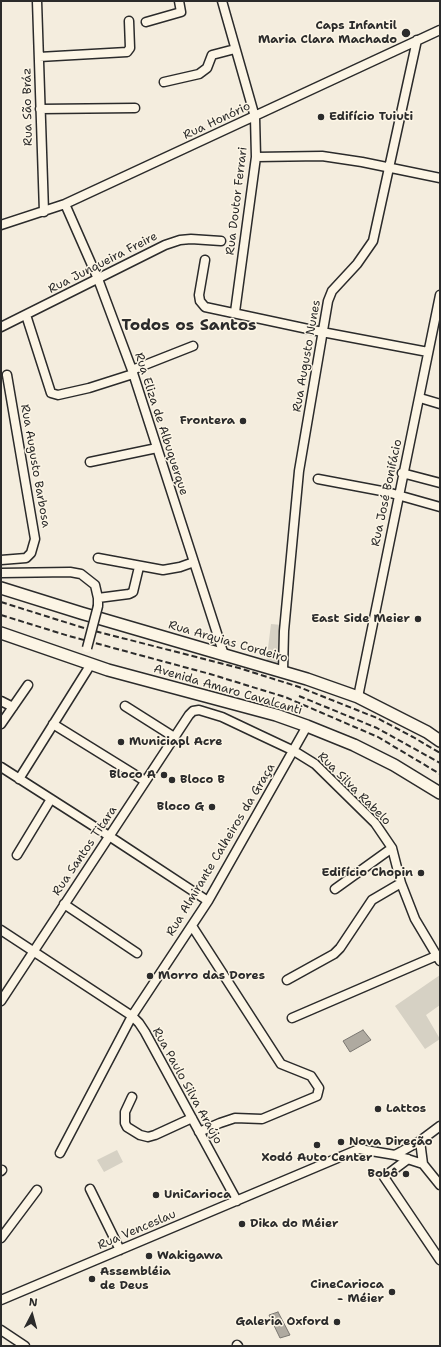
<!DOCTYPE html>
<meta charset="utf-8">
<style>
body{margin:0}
#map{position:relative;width:441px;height:1347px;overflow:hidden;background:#f4edde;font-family:"Shantell Sans",sans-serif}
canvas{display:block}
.frame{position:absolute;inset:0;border:2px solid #2b2b2b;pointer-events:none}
.north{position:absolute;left:12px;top:1295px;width:40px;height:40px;-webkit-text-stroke:3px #fcf5e5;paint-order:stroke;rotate:6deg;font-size:11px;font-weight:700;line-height:16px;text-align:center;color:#2b2b2b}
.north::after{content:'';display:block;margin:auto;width:14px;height:18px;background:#2b2b2b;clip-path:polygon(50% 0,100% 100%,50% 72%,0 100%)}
</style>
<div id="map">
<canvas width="441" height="1347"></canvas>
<div class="frame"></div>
<div class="north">N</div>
</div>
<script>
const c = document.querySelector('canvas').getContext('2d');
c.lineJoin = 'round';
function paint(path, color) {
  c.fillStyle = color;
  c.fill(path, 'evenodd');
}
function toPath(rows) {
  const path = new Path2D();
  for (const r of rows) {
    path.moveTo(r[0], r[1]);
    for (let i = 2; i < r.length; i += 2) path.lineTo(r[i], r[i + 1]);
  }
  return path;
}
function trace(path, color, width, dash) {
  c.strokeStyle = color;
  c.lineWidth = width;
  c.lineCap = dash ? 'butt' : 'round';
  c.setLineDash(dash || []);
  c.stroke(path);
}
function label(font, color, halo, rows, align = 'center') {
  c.font = font + ' "Shantell Sans",sans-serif';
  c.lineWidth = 3;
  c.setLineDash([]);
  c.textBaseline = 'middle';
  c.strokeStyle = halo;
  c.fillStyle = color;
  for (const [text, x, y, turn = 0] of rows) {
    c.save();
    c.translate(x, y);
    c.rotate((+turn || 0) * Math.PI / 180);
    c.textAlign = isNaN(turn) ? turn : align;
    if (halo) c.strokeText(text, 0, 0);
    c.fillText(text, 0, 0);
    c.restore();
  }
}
paint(toPath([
 [271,624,282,625,280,668,266,664],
 [440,975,440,1005,426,1015,440,1039,425,1049,395,1006],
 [117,1150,123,1162,104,1172,97,1160]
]), '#d6d1c4');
const water = toPath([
 [363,1030,371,1040,350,1052,343,1041,363,1030],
 [278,1312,290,1335,280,1338,269,1315,278,1312]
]);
paint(water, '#afaaa0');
trace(water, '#7a7771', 1);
const minor = toPath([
 [37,1,44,212],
 [222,1,255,117,256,157,235,312],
 [146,22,181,12,179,1],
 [39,57,127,52,130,48,129,21],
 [164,82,199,74,207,68,212,55,235,49],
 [40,109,135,108],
 [256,157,322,156,362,162,440,178],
 [65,204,98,279,132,370,224,655],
 [1,225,65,204,440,30],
 [205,260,199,295,200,301,205,307,322,332,428,352],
 [26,315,51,393,58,395,89,388,133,374],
 [1,327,165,245,180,240,191,239,221,241],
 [132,370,193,346],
 [420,398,440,404],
 [90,462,157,448],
 [402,473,440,483],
 [318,479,387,492,440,507],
 [98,558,163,570,180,567,194,562],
 [1,560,26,558,31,553,35,539,7,375],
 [1,573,70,572,81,574,95,585,98,598,98,606],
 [98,598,129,594,133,592,139,567],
 [283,671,284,631,299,471,328,301,332,291,357,264,373,241,417,40],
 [358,697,440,295],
 [1,701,13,707],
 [125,706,174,737],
 [1,724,28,685],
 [53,724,145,781],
 [1,767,109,836,208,901],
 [19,779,91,664],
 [17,855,51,799],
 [335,889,392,848],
 [64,904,137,953],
 [192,926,281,1064,311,1076,319,1088,317,1096,262,1119,235,1118,220,1123,199,1132],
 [1,930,132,1016,139,1023,145,1032,237,1201],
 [287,980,334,954,340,948,372,900,401,883],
 [1,1001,189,715,193,711,199,710,222,717,260,735,294,751,315,764,375,823,392,848,401,883,415,919,440,961],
 [292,1018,436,956],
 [132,1097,125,1112,125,1123,127,1127,140,1135,148,1137,155,1135,192,1118],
 [420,1141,423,1164],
 [60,1153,132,1016,208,901,307,726],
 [395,1155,420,1141,440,1126],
 [408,1159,384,1177,440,1260],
 [1,1171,2,1170],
 [90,1189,120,1250],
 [1,1238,37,1190],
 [1,1300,359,1149,395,1155,423,1164,440,1185],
 [1,1330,25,1346],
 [237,1345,238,1346]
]);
const major = toPath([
 [1,588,81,613,307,679,358,697,427,732,440,741],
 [1,633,108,670,276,715,307,726,354,745,394,765,440,793]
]);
trace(minor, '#2b2b2b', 11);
trace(major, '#2b2b2b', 14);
trace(minor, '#fcf5e5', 8);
trace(major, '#fcf5e5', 11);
trace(toPath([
 [1,602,87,629,239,668,299,687,377,718,413,737,440,753],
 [1,615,69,636,210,674,285,697,378,737,440,774],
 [299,696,377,728,440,763]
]), '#2b2b2b', 2, [6, 3]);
const minorBridge = toPath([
 [87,648,98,606]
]);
trace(minorBridge, '#2b2b2b', 11, []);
trace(minorBridge, '#fcf5e5', 8);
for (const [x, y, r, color] of [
 [406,33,5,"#2b2b2b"],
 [321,117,4,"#2b2b2b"],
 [243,421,4,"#2b2b2b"],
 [418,619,4,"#2b2b2b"],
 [121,742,4,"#2b2b2b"],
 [164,775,4,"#2b2b2b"],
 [172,780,4,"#2b2b2b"],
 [212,807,4,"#2b2b2b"],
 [421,873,4,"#2b2b2b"],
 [150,976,4,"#2b2b2b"],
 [378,1109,4,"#2b2b2b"],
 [341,1142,4,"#2b2b2b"],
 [317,1145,4,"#2b2b2b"],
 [406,1174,4,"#2b2b2b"],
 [156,1195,4,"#2b2b2b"],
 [242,1224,4,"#2b2b2b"],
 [149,1256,4,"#2b2b2b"],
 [92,1279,4,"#2b2b2b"],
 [392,1292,4,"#2b2b2b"],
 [337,1322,4,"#2b2b2b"]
]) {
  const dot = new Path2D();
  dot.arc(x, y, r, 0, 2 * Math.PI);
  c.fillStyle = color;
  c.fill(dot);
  trace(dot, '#fcf5e5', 1.5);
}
label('bold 12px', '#2b2b2b', '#fcf5e5', [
 ["Caps Infantil",397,26,"right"],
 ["Maria Clara Machado",397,40,"right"],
 ["Edifício Tuiuti",329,117],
 ["Frontera",235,421,"right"],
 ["East Side Meier",410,619,"right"],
 ["Municiapl Acre",129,742],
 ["Bloco A",156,775,"right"],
 ["Bloco B",180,780],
 ["Bloco G",204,807,"right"],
 ["Edifício Chopin",413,873,"right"],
 ["Morro das Dores",158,976],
 ["Lattos",386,1109],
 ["Nova Direção",349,1142],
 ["Xodó Auto Center",317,1158,"center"],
 ["Bobô",398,1174,"right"],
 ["UniCarioca",164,1195],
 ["Dika do Méier",250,1224],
 ["Wakigawa",157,1256],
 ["Assembléia",100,1272],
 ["de Deus",100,1286],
 ["CineCarioca",384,1285,"right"],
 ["- Méier",384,1299,"right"],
 ["Galeria Oxford",329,1322,"right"]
], 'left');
label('12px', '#2b2b2b', '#fcf5e5', [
 ["Rua São Bráz",28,107,-91],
 ["Rua Honório",217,121,-25],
 ["Rua Doutor Ferrari",237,201,-83],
 ["Rua Junqueira Freire",103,263,-27],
 ["Rua Augusto Nunes",307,356,-80],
 ["Rua Eliza de Albuquerque",161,424,72],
 ["Rua Augusto Barbosa",35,466,80],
 ["Rua José Bonifácio",387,493,-78],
 ["Rua Arquias Cordeiro",228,642,16],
 ["Avenida Amaro Cavalcanti",228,690,16],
 ["Rua Silva Rabelo",354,789,45],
 ["Rua Almirante Calheiros da Graça",221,850,-59],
 ["Rua Santos Titara",85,851,-56],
 ["Rua Paulo Silva Araújo",187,1086,61],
 ["Rua Venceslau",137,1230,-23]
]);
label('bold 16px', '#2b2b2b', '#fcf5e5', [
 ["Todos os Santos",189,326]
]);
</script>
